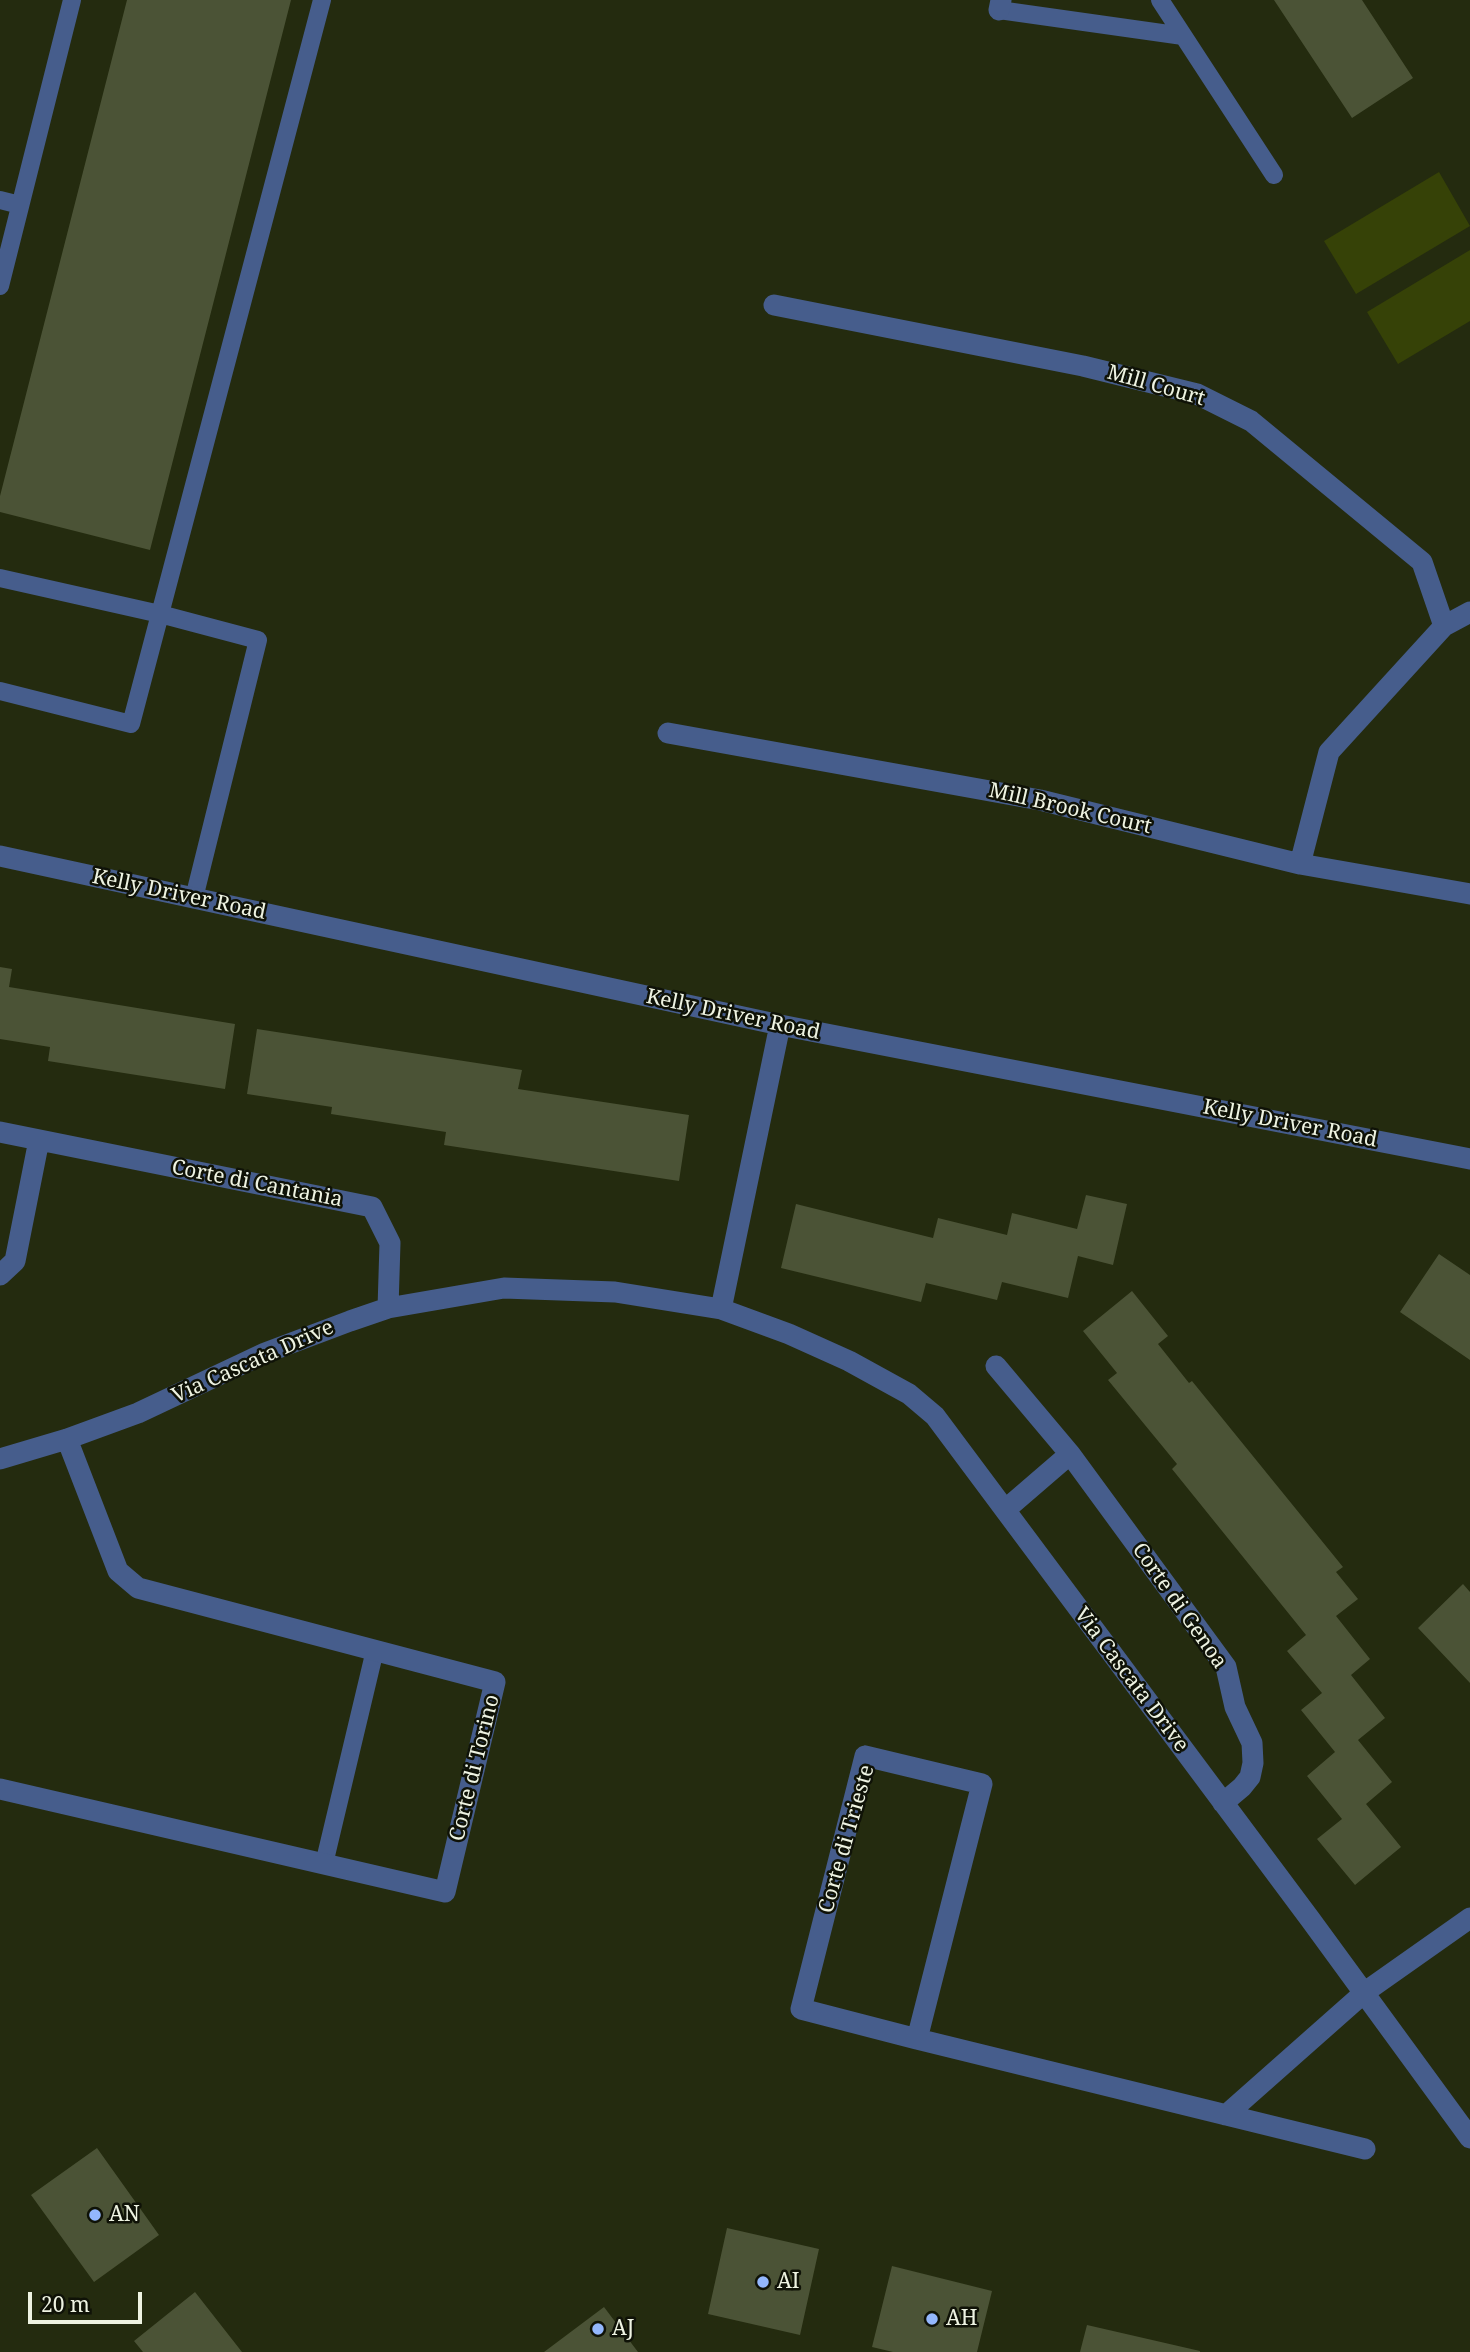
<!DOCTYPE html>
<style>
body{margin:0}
#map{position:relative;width:1470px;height:2352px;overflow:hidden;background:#242b0f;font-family:"Noto Serif",serif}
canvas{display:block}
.scale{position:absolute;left:28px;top:2292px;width:114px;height:32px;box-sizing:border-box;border:4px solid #eef3e2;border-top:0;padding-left:9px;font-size:21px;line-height:24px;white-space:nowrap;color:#eef3e2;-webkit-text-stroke:5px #0f1207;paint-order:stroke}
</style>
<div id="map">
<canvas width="1470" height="2352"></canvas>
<div class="scale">20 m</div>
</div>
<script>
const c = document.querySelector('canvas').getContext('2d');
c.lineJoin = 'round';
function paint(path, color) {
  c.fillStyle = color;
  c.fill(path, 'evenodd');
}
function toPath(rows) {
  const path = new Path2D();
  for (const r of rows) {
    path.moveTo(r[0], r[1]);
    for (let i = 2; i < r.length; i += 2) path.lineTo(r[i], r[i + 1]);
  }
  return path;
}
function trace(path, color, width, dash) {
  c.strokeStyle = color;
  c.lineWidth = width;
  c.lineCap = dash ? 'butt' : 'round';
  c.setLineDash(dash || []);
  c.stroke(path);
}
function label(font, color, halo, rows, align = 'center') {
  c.font = font + ' "Noto Serif",serif';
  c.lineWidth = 5;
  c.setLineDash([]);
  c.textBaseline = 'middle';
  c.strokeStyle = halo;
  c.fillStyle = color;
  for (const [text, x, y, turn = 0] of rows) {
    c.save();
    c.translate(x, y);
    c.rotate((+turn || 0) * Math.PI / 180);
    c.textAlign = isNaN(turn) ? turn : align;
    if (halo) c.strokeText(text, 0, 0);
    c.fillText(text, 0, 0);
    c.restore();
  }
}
paint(toPath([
 [1439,172,1470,226,1356,294,1324,241],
 [1470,250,1470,321,1398,364,1367,312]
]), '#364207');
paint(toPath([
 [127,0,291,0,150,550,0,512,0,496],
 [1274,0,1362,0,1413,78,1352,118],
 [0,967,12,969,9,987,235,1024,225,1089,48,1061,50,1047,0,1039],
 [257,1029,522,1070,518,1089,689,1115,679,1181,444,1145,446,1132,331,1114,332,1107,247,1094],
 [1086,1195,1127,1204,1113,1265,1078,1256,1068,1298,1002,1282,997,1300,926,1283,921,1302,781,1268,796,1204,933,1238,938,1218,1007,1235,1012,1213,1077,1229],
 [1439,1254,1470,1275,1470,1360,1400,1312],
 [1132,1291,1168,1336,1158,1344,1189,1383,1192,1381,1343,1567,1336,1572,1358,1599,1336,1616,1370,1659,1351,1675,1385,1718,1358,1740,1392,1782,1366,1804,1401,1847,1355,1885,1317,1839,1342,1819,1307,1776,1335,1752,1301,1710,1322,1693,1287,1651,1306,1635,1172,1469,1177,1464,1108,1380,1117,1373,1083,1331],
 [1463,1584,1470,1592,1470,1683,1418,1628],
 [97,2148,159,2235,94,2282,31,2195],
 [727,2228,819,2249,800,2335,708,2314],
 [892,2266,992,2291,977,2352,893,2352,872,2347],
 [195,2292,242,2352,143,2352,134,2341],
 [604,2307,638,2352,544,2352],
 [1087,2325,1200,2351,1200,2352,1080,2352]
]), '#4b5336');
trace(toPath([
 [1160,0,1274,175],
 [999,10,1183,36],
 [0,200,20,205],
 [0,286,72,0],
 [0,578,160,614,258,640,194,898],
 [0,691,131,724,322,0],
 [324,1864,375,1650]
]), '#465d8c', 18);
trace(toPath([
 [999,10,1001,0],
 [774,305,1083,366,1197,394,1251,421,1422,562,1444,626],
 [668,733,1040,800,1300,864,1470,894],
 [0,856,780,1025,1470,1159],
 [1300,864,1329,752,1444,626,1470,612],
 [0,1132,372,1207,390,1243,388,1308],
 [0,1275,15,1261,39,1140],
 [721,1309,780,1025],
 [996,1366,1070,1454],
 [0,1459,67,1439,138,1413,265,1353,350,1321,388,1308,504,1288,615,1292,721,1309,789,1334,849,1361,909,1394,935,1416,1310,1919,1470,2138],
 [1005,1510,1070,1454,1226,1667,1235,1707,1252,1743,1253,1763,1250,1777,1242,1787,1223,1803],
 [865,1756,982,1784,917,2039,801,2009,865,1756],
 [0,1789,445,1892,495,1682,138,1588,118,1571,67,1439],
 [917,2039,1365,2149],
 [1226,2115,1365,1992,1470,1918]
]), '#465d8c', 21);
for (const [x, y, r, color] of [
 [95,2215,7,"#93b7fd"],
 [763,2282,7,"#93b7fd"],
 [932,2319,7,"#93b7fd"],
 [598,2329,7,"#93b7fd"]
]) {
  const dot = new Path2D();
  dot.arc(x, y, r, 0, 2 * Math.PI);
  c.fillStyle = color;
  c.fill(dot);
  trace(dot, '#0f1207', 2.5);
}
label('21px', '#eef3e2', '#0f1207', [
 ["Mill Court",1156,386,16],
 ["Mill Brook Court",1070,809,13],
 ["Kelly Driver Road",179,895,12],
 ["Kelly Driver Road",733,1015,12],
 ["Kelly Driver Road",1290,1124,11],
 ["Corte di Cantania",257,1184,11],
 ["Via Cascata Drive",253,1362,-24],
 ["Corte di Genoa",1179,1606,55],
 ["Via Cascata Drive",1131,1680,53],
 ["Corte di Torino",475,1768,-76],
 ["Corte di Trieste",847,1839,-74]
]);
label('21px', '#eef3e2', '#0f1207', [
 ["AN",109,2215],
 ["AI",777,2282],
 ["AH",946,2319],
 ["AJ",612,2329]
], 'left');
</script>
